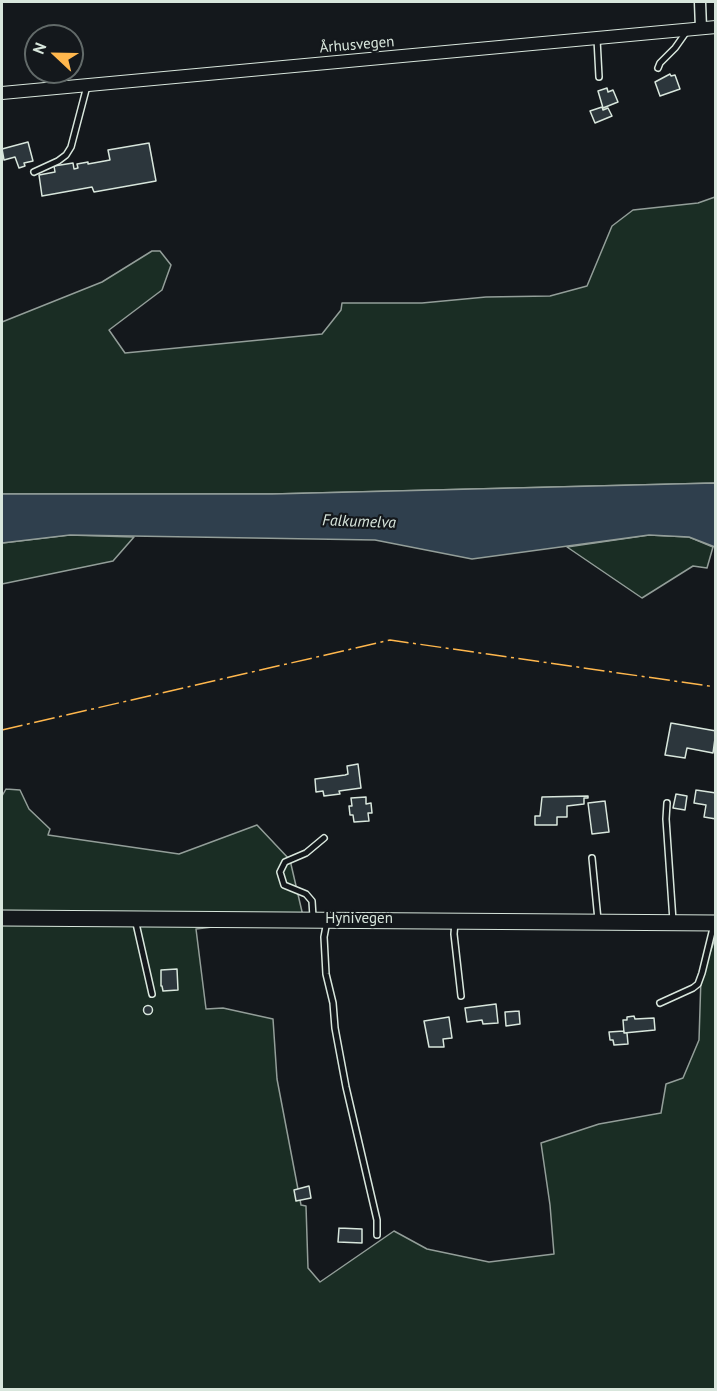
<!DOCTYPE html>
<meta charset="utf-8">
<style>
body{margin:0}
#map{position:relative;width:717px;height:1391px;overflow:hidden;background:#14181c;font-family:"PT Sans",sans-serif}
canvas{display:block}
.frame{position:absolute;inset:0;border:3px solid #d8e6dc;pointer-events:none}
.north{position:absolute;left:24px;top:24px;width:60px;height:60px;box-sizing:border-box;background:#14181c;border:2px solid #626a69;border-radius:50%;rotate:292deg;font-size:16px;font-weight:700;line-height:24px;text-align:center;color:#d8e6dc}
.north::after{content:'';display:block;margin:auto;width:21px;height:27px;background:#ffb74d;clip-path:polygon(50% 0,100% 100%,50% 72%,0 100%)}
</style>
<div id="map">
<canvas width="717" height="1391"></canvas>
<div class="frame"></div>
<div class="north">N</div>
</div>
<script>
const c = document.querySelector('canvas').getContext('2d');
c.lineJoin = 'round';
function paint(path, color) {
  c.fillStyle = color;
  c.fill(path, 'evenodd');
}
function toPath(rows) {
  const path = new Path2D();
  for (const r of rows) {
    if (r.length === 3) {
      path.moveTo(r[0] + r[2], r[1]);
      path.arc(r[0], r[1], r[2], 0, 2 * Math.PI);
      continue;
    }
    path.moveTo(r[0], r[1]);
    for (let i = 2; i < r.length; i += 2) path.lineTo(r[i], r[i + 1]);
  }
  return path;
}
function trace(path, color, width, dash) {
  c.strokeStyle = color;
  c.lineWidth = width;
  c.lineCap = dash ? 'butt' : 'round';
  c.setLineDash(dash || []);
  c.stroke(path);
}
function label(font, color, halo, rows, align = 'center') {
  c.font = font + ' "PT Sans",sans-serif';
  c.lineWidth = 4.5;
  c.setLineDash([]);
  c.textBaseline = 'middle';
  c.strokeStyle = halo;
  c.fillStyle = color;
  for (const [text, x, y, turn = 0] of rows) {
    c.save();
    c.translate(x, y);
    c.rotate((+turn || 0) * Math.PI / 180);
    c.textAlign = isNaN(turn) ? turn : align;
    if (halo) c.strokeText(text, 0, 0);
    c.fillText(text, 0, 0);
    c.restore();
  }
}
const green = toPath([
 [715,197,715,483,272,494,2,494,2,322,102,282,152,251,160,251,171,265,162,290,109,330,125,353,322,334,341,310,342,303,422,303,486,297,550,296,587,286,612,226,633,210,698,203,715,197],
 [69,535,134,537,113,561,2,584,2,543,69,535],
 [649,535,689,537,713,547,707,568,693,566,642,598,567,547,649,535],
 [6,789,20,790,29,809,50,829,48,835,179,854,257,825,290,860,303,916,196,929,206,1009,223,1008,273,1019,277,1079,301,1205,306,1206,308,1268,320,1282,394,1231,427,1249,489,1262,554,1254,550,1205,541,1143,599,1124,661,1113,666,1084,683,1078,699,1040,701,977,715,939,715,1389,2,1390,2,796,6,789]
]);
paint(green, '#1a2d24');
trace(green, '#939e99', 1.5);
const water = toPath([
 [715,483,715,547,689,537,649,535,472,559,375,540,70,535,2,543,2,494,272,494,715,483]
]);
paint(water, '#2f3f4d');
trace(water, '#939e99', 1.5);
const building = toPath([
 [670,74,671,76,675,75,680,89,660,96,655,82,670,74],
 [607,88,608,92,613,90,618,102,603,108,598,91,607,88],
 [602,107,603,110,608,108,612,116,595,123,590,111,602,107],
 [28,142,33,161,24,163,25,166,19,168,15,157,4,160,2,149,28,142],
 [149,143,156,181,94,192,92,187,42,196,39,175,55,172,54,166,73,163,74,169,78,168,77,164,88,162,88,164,110,160,108,150,149,143],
 [671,723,716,731,713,753,687,748,685,758,665,755,671,723],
 [358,764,361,788,339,791,340,794,324,796,323,791,316,792,315,779,345,775,348,774,347,766,358,764],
 [696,790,716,793,716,819,704,817,706,805,694,803,696,790],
 [676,794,687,796,685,810,673,808,676,794],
 [588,796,588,798,584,798,584,804,567,806,567,817,557,817,557,825,535,825,535,816,540,816,542,797,588,796],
 [366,797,366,804,371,803,372,813,368,813,369,821,354,822,353,815,350,815,349,806,352,806,351,798,366,797],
 [605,801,609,832,592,834,588,803,605,801],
 [177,969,178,990,163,991,162,986,161,986,161,970,177,969],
 [496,1004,498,1023,483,1024,482,1020,467,1022,465,1008,496,1004],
 [148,1010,4.5],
 [519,1011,520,1024,506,1026,505,1012,519,1011],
 [634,1016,635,1019,654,1018,655,1030,624,1033,623,1020,627,1020,627,1017,634,1016],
 [449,1017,452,1038,443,1039,444,1047,429,1047,424,1021,449,1017],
 [624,1031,624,1033,627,1033,628,1044,614,1045,613,1040,610,1040,609,1032,624,1031],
 [309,1186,311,1198,296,1201,294,1190,309,1186],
 [339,1228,362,1229,362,1243,338,1242,339,1228]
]);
paint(building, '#2c363c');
trace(building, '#d8e6dc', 1.5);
const service = toPath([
 [597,39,599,77],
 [658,68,660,63,675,48,687,31],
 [34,172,58,161,66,155,71,147,87,86],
 [667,803,666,819,673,921],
 [592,858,598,920],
 [313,917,312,901,306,894,284,885,280,872,285,862,306,853,324,838],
 [135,919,152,994],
 [327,921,324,937,326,974,333,1003,335,1028,346,1087,377,1220,377,1235],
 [455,922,454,934,461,996],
 [660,1003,693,988,698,984,702,973,714,924]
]);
const minor = toPath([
 [700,2,701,28]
]);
const tertiary = toPath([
 [2,93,716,27]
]);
const secondary = toPath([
 [2,918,716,923]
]);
trace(service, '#d8e6dc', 8);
trace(minor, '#d8e6dc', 13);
trace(tertiary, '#d8e6dc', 14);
trace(secondary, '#d8e6dc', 17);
trace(service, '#14181c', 5);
trace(minor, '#14181c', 10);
trace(tertiary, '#14181c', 12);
trace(secondary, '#14181c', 15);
trace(toPath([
 [2,730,390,640,716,687]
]), '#ffb74d', 1.5, [21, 4.5, 3, 4.5]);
label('15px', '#d8e6dc', '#14181c', [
 ["Århusvegen",357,45,-5],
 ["Hynivegen",359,919]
]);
label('italic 16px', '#d8e6dc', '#14181c', [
 ["Falkumelva",359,522,2]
]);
</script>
